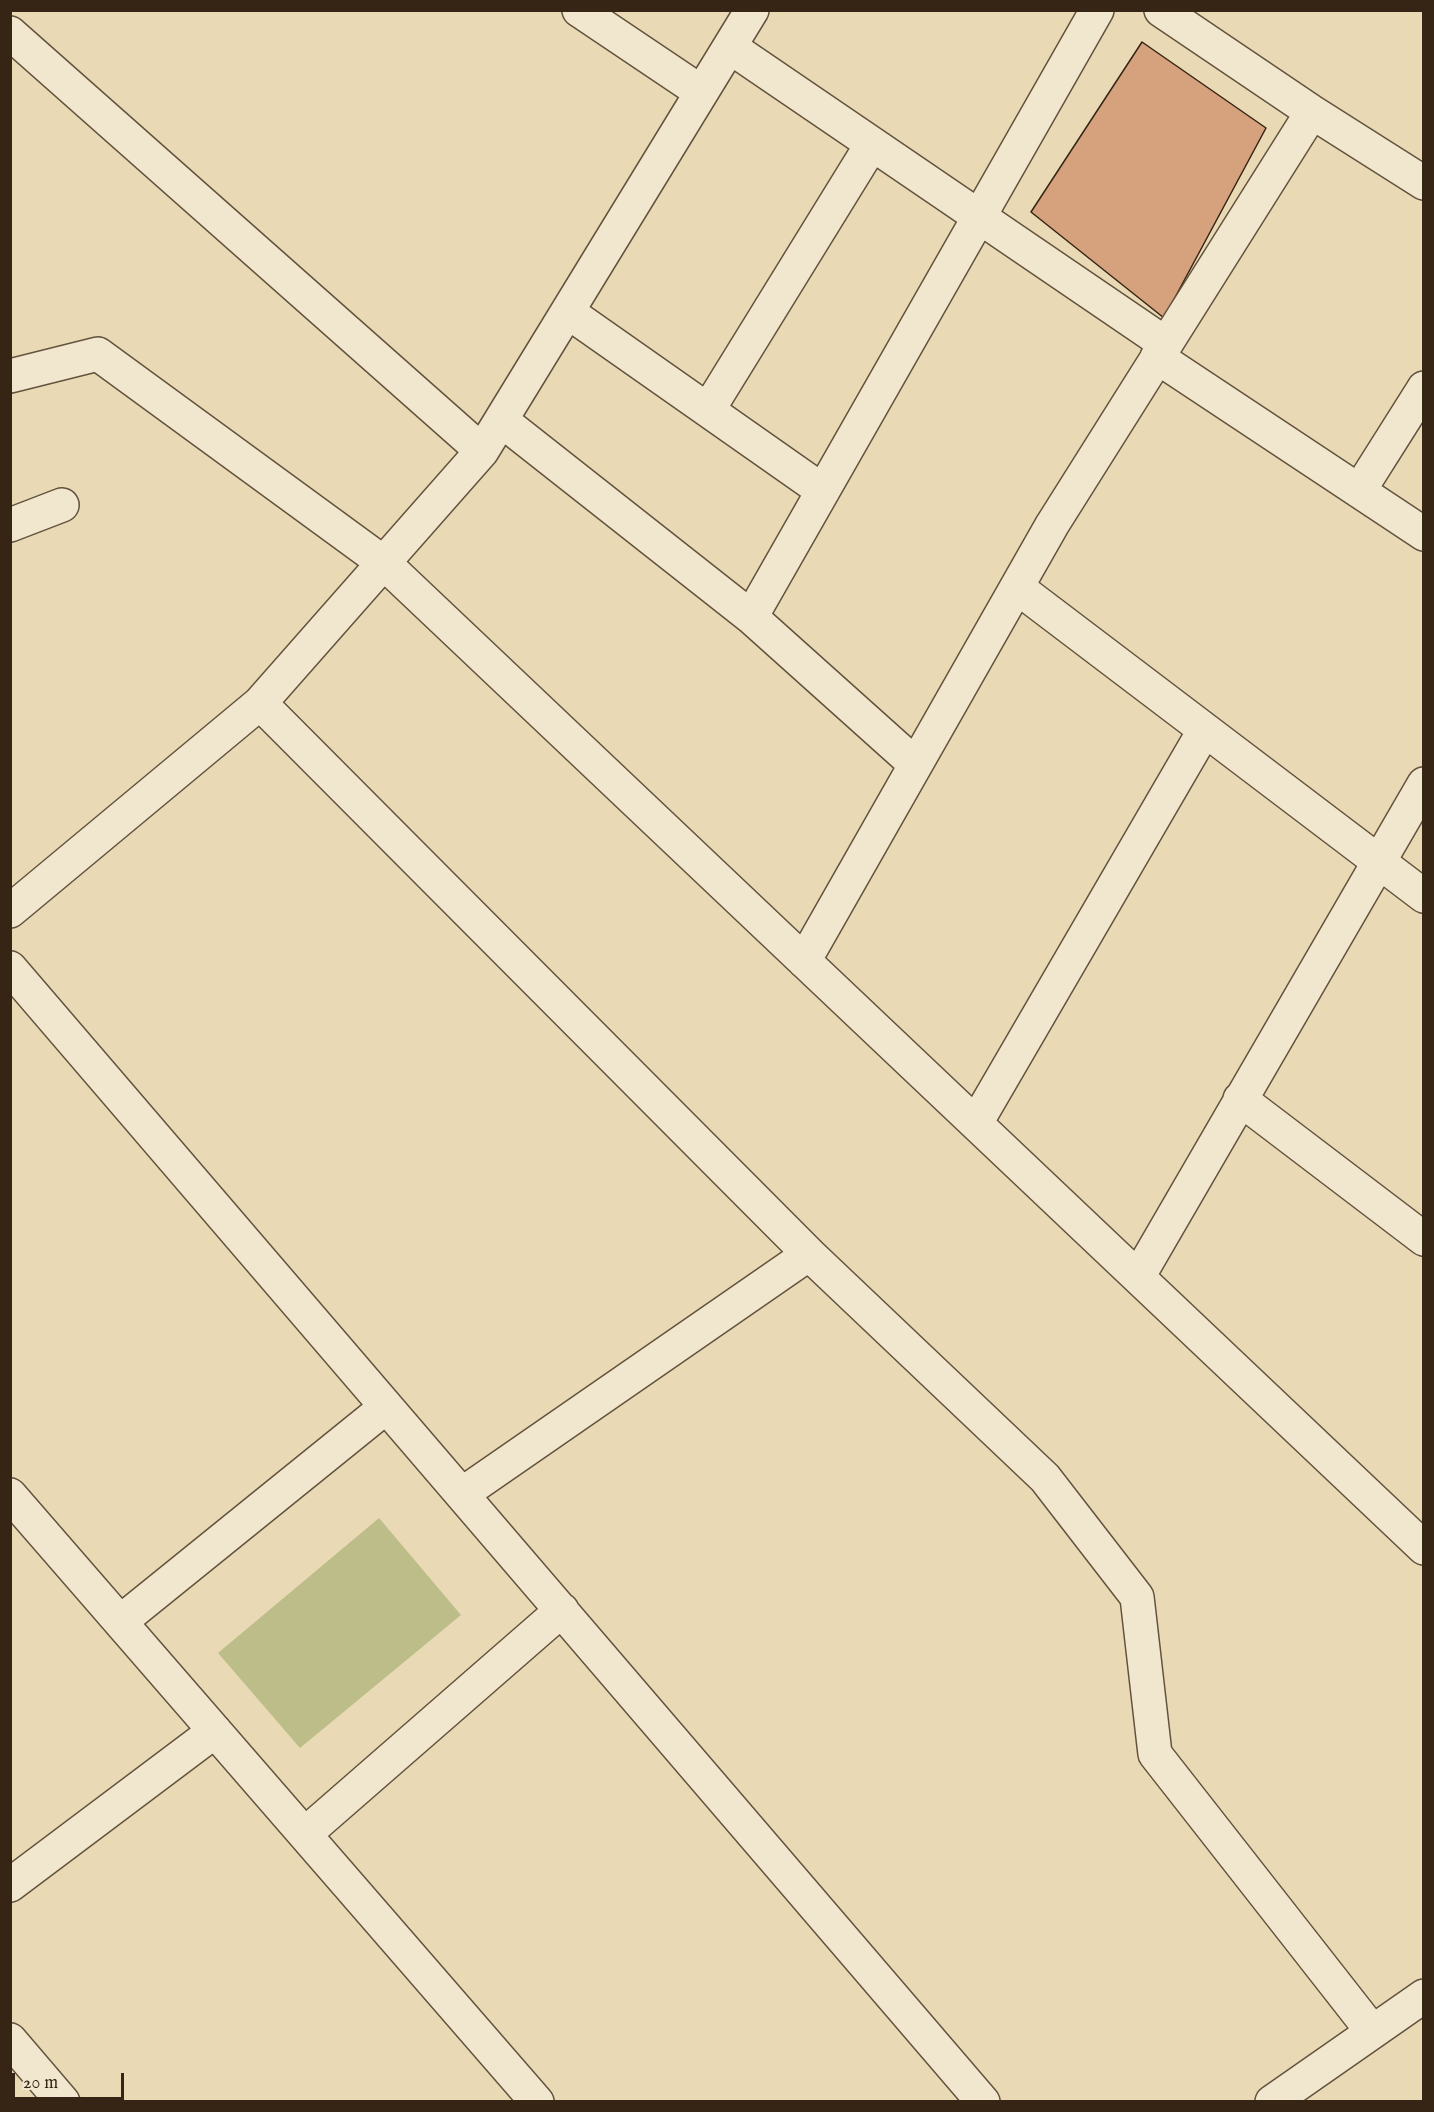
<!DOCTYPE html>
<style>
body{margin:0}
#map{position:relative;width:1434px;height:2112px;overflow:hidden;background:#e9dab5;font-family:"IM FELL English",serif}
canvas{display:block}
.frame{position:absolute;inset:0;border:12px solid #362415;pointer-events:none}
.scale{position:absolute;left:12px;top:2073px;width:112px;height:27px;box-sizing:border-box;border:3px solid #362415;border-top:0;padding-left:8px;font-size:18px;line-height:21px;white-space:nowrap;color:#362415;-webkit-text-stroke:4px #f1e7cf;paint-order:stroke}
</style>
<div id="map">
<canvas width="1434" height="2112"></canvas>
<div class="frame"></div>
<div class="scale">20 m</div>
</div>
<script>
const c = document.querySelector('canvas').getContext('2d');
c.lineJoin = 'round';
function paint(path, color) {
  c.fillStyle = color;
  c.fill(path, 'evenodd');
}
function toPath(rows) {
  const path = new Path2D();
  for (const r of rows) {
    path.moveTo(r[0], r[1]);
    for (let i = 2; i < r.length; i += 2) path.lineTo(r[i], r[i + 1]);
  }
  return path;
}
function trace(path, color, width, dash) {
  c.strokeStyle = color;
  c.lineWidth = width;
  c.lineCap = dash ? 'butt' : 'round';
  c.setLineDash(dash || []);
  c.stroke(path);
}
paint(toPath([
 [379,1518,461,1615,300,1748,218,1653]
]), '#bdbd89');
const building = toPath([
 [1142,42,1266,128,1164,318,1031,212,1142,42]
]);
paint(building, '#d6a17d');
trace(building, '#362415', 1.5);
const minor = toPath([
 [579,10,701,92],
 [1161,10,1312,112,1424,183],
 [10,33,482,451],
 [730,47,1166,344],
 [568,312,823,491],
 [1157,357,1424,534],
 [10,376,98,354,384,563,1424,1548],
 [708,410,872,144],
 [501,420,751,617,915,764],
 [1359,491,1424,388],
 [10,525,62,505],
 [1018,588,1424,896],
 [751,617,1097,10],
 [260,703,809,1254,1045,1478,1137,1597,1155,1754,1372,2031],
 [10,911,260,703,482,451,752,10],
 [804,961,1052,525,1312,112],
 [10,968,983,2102],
 [1240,1099,1424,1239],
 [976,1123,1204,731],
 [1138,1277,1424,784],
 [462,1494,809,1254],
 [10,1495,537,2102],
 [120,1622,386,1407],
 [305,1834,562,1610],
 [10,1885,215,1731],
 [10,2040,63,2102],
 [1272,2102,1424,1996]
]);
trace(minor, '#63523d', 36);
trace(minor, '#f1e7cf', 33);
</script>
